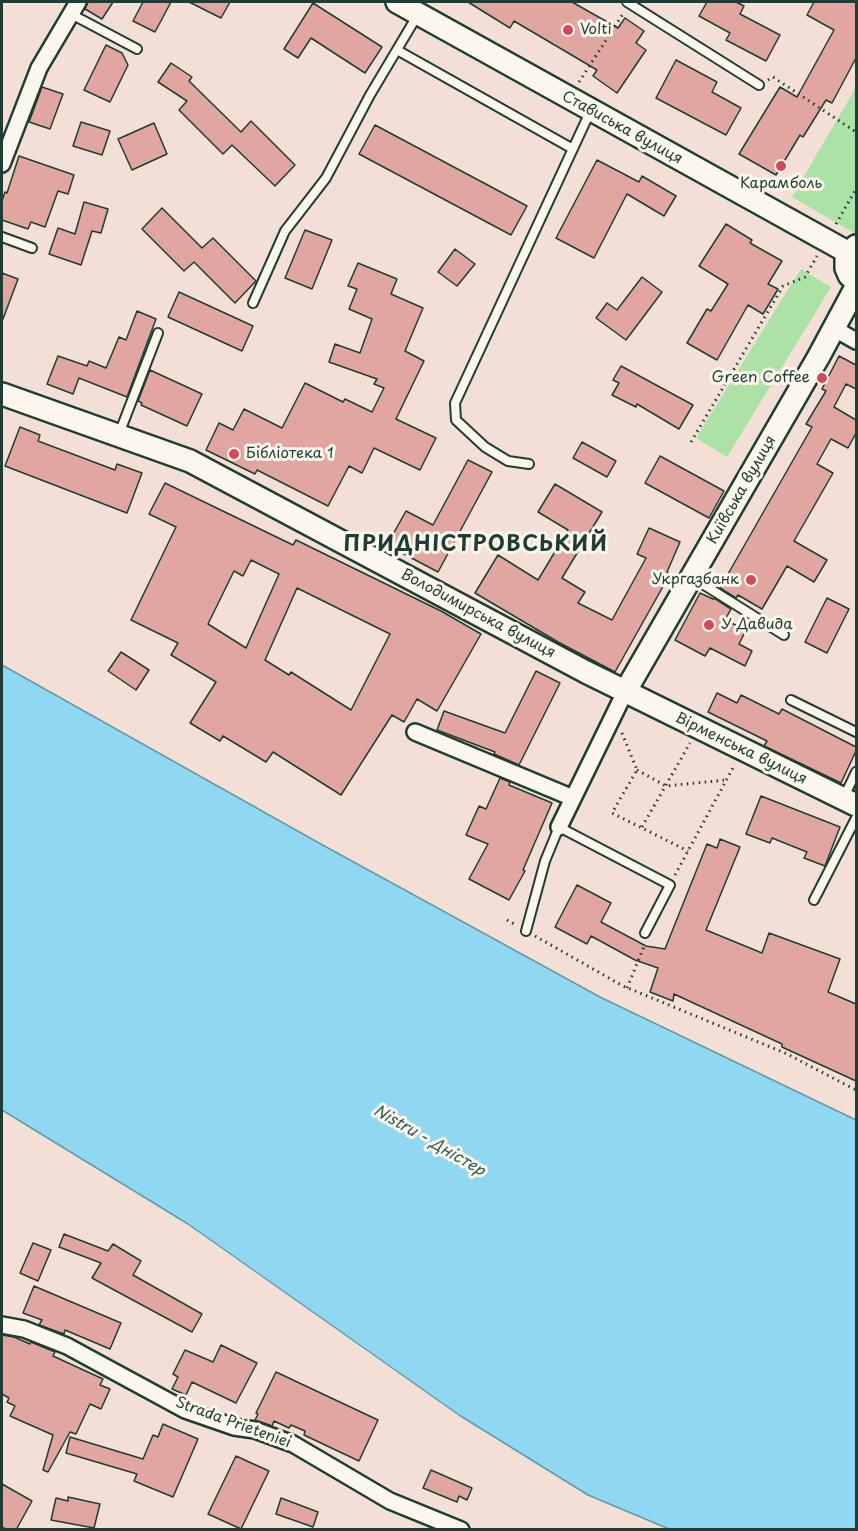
<!DOCTYPE html>
<meta charset="utf-8">
<style>
body{margin:0}
#map{position:relative;width:858px;height:1531px;overflow:hidden;background:#f3dfd5;font-family:"Playpen Sans",sans-serif}
canvas{display:block}
.frame{position:absolute;inset:0;border:3px solid #1f3d34;pointer-events:none}
</style>
<div id="map">
<canvas width="858" height="1531"></canvas>
<div class="frame"></div>
</div>
<script>
const c = document.querySelector('canvas').getContext('2d');
c.lineJoin = 'round';
function paint(path, color) {
  c.fillStyle = color;
  c.fill(path, 'evenodd');
}
function toPath(rows) {
  const path = new Path2D();
  for (const r of rows) {
    path.moveTo(r[0], r[1]);
    for (let i = 2; i < r.length; i += 2) path.lineTo(r[i], r[i + 1]);
  }
  return path;
}
function trace(path, color, width, dash) {
  c.strokeStyle = color;
  c.lineWidth = width;
  c.lineCap = dash ? 'butt' : 'round';
  c.setLineDash(dash || []);
  c.stroke(path);
}
function label(font, color, halo, rows, align = 'center') {
  c.font = font + ' "Playpen Sans",sans-serif';
  c.lineWidth = 6;
  c.setLineDash([]);
  c.textBaseline = 'middle';
  c.strokeStyle = halo;
  c.fillStyle = color;
  for (const [text, x, y, turn = 0] of rows) {
    c.save();
    c.translate(x, y);
    c.rotate((+turn || 0) * Math.PI / 180);
    c.textAlign = isNaN(turn) ? turn : align;
    if (halo) c.strokeText(text, 0, 0);
    c.fillText(text, 0, 0);
    c.restore();
  }
}
paint(toPath([
 [856,87,856,232,854,233,792,197],
 [801,269,831,287,727,457,696,438]
]), '#ace2a5');
const water = toPath([
 [2,665,319,843,600,997,856,1120,856,1529,669,1529,588,1495,459,1415,188,1224,2,1110,2,665]
]);
paint(water, '#90d8f2');
trace(water, '#639aa6', 1.5);
const building = toPath([
 [88,2,113,2,102,19,85,9,88,2],
 [143,2,171,2,155,32,133,21,143,2],
 [189,2,230,2,221,18,189,2],
 [468,2,572,2,618,28,625,18,644,31,636,43,646,50,617,93,593,76,597,70,514,21,510,28,468,2],
 [707,2,736,2,744,6,740,14,780,35,766,61,726,40,730,33,699,16,707,2],
 [814,2,856,2,856,58,832,103,826,100,803,137,800,135,776,175,739,154,780,87,797,97,834,30,807,15,814,2],
 [313,3,382,47,365,73,311,38,298,58,284,49,313,3],
 [106,45,122,53,128,65,110,102,84,90,106,45],
 [676,60,717,82,712,92,741,108,726,135,656,98,676,60],
 [171,63,192,77,189,81,241,132,251,121,295,165,275,186,232,145,223,154,179,110,187,101,158,82,171,63],
 [42,87,63,94,50,129,29,122,42,87],
 [81,122,110,131,102,155,73,146,81,122],
 [154,123,167,154,132,170,118,139,154,123],
 [375,125,527,206,511,235,359,154,375,125],
 [19,156,74,175,68,194,58,191,45,227,31,222,28,229,2,220,2,201,5,192,7,193,19,156],
 [597,160,639,182,642,176,676,196,664,216,627,194,594,258,556,238,597,160],
 [84,202,108,209,101,233,92,231,81,265,49,254,58,228,75,234,84,202],
 [162,208,202,248,213,238,256,281,235,303,194,262,184,271,142,229,162,208],
 [726,224,752,240,750,243,782,261,768,284,778,289,763,314,748,305,717,360,687,343,707,309,711,311,728,284,699,266,726,224],
 [305,230,332,240,312,289,285,278,305,230],
 [455,249,475,264,457,286,438,272,455,249],
 [358,263,397,279,391,294,423,308,405,351,424,361,396,419,436,438,420,470,374,448,362,473,349,466,328,506,257,470,255,474,206,450,219,423,233,430,244,409,282,428,305,383,343,402,345,399,372,412,384,388,374,384,377,379,329,362,335,344,360,353,372,319,349,309,357,289,348,286,358,263],
 [2,273,18,279,3,319,2,318,2,273],
 [642,277,662,292,626,340,596,318,607,303,617,310,642,277],
 [179,292,253,326,242,351,168,317,179,292],
 [137,311,156,319,127,397,79,378,73,394,47,384,58,356,87,366,89,361,106,368,119,337,126,340,137,311],
 [839,356,856,365,856,389,846,384,834,407,856,420,856,433,848,448,831,439,817,464,833,473,794,541,827,560,814,582,787,566,762,609,738,595,736,598,720,588,812,427,806,424,826,391,822,389,839,356],
 [621,366,693,405,679,429,637,404,636,407,612,395,619,383,613,380,621,366],
 [150,370,202,394,187,426,141,405,142,403,138,401,150,370],
 [20,427,40,435,38,441,115,470,117,464,142,473,127,513,5,466,20,427],
 [582,442,616,461,607,477,573,458,582,442],
 [660,456,724,491,709,518,645,483,660,456],
 [468,460,492,472,438,572,387,545,406,511,433,525,468,460],
 [165,483,293,545,296,540,441,611,481,634,437,711,417,699,404,722,392,715,341,795,273,752,266,762,223,736,220,741,190,723,216,682,171,655,178,643,131,620,176,527,149,514,165,483],
 [251,560,279,574,246,648,208,624,234,571,243,576,251,560],
 [297,588,390,634,351,710,291,672,289,675,265,660,297,588],
 [555,484,602,512,562,578,585,592,578,603,612,620,646,558,637,554,649,528,680,542,667,572,670,574,615,672,558,642,475,593,498,555,538,580,568,530,538,512,555,484],
 [700,593,713,599,714,598,731,609,725,620,746,630,739,644,752,651,745,666,710,648,705,656,675,640,700,593],
 [827,598,849,609,827,653,805,642,827,598],
 [121,652,149,670,136,690,108,671,121,652],
 [536,671,560,683,519,765,494,754,495,752,437,730,444,711,505,733,536,671],
 [717,693,737,703,741,695,779,714,782,709,856,747,856,751,841,783,764,746,767,741,708,712,717,693],
 [500,778,510,782,509,785,552,803,523,870,525,871,509,900,469,879,488,844,466,835,479,806,486,809,500,778],
 [761,796,840,827,825,866,804,858,807,852,772,838,770,843,746,834,761,796],
 [720,839,740,847,706,930,762,953,769,933,840,959,828,992,856,1004,856,1081,782,1047,782,1044,674,994,673,1001,650,992,658,968,635,960,591,936,587,944,555,927,577,885,611,903,601,922,646,946,665,949,707,844,717,848,720,839],
 [64,1234,108,1251,113,1244,141,1261,133,1275,202,1314,192,1332,92,1278,101,1263,59,1247,64,1234],
 [33,1243,51,1250,38,1281,20,1273,33,1243],
 [34,1286,121,1323,110,1349,65,1330,64,1334,39,1325,42,1320,23,1313,34,1286],
 [2,1335,14,1337,30,1344,31,1342,55,1352,53,1356,103,1379,100,1385,110,1389,101,1409,90,1404,76,1434,70,1432,48,1472,43,1470,53,1435,10,1416,15,1406,7,1402,9,1398,2,1394,2,1335],
 [221,1345,257,1363,236,1403,192,1382,186,1395,172,1389,178,1377,173,1374,185,1350,213,1362,221,1345],
 [276,1372,378,1420,359,1461,304,1435,305,1431,291,1425,289,1428,274,1421,272,1426,255,1420,258,1414,256,1413,276,1372],
 [163,1424,198,1439,173,1497,134,1481,137,1474,66,1453,70,1437,143,1459,153,1435,158,1437,163,1424],
 [236,1456,269,1471,241,1529,208,1514,236,1456],
 [431,1470,472,1488,467,1500,459,1496,457,1502,423,1488,431,1470],
 [2,1484,32,1501,16,1530,7,1530,2,1527,2,1484],
 [68,1497,100,1504,94,1528,51,1520,56,1498,68,1501,68,1497],
 [281,1498,318,1512,313,1527,276,1514,281,1498]
]);
paint(building, '#e1a6a0');
trace(building, '#1f3d34', 1.5);
const lane = toPath([
 [627,2,759,85],
 [71,14,137,49],
 [397,50,573,149],
 [2,237,32,248],
 [253,303,285,231,326,178,370,95,417,16],
 [119,434,158,333],
 [529,464,508,461,485,447,456,420,455,403,590,112],
 [693,578,784,635],
 [791,700,856,732],
 [844,797,856,772],
 [814,900,856,818],
 [526,931,545,861,559,827,670,885,645,933]
]);
const street = toPath([
 [2,164,39,68,78,2],
 [835,329,856,341],
 [415,732,573,798],
 [559,827,625,692],
 [2,1325,24,1329,67,1346,185,1410,234,1427,255,1430,293,1444,390,1501,461,1530]
]);
const secondary = toPath([
 [397,2,849,253],
 [856,246,849,253,846,260,846,268,849,275,856,282],
 [2,394,190,461,586,672,856,805],
 [625,692,819,356,856,287]
]);
trace(lane, '#1f3d34', 12);
trace(street, '#1f3d34', 20);
trace(secondary, '#1f3d34', 26);
trace(toPath([
 [768,80,773,77,856,132],
 [579,82,623,14],
 [836,224,856,189],
 [691,442,783,286,805,277,817,256],
 [622,733,637,770,612,813,688,851],
 [637,770,666,786,726,780],
 [642,827,690,743],
 [675,875,735,764],
 [507,920,516,925],
 [535,936,623,986,785,1053,856,1090],
 [627,988,645,944]
]), '#1f3d34', 3, [1.5, 4.5]);
trace(lane, '#fbf7ec', 8);
trace(street, '#fbf7ec', 15);
trace(secondary, '#fbf7ec', 21);
for (const [x, y, r, color] of [
 [568,30,6,"#d1495b"],
 [781,166,6,"#d1495b"],
 [822,378,6,"#d1495b"],
 [234,454,6,"#d1495b"],
 [751,580,6,"#d1495b"],
 [709,625,6,"#d1495b"]
]) {
  const dot = new Path2D();
  dot.arc(x, y, r, 0, 2 * Math.PI);
  c.fillStyle = color;
  c.fill(dot);
  trace(dot, '#fbf7ec', 2);
}
label('15px', '#1f3d34', '#fbf7ec', [
 ["Volti",580,30],
 ["Карамболь",781,184,"center"],
 ["Green Coffee",810,378,"right"],
 ["Бібліотека 1",246,454],
 ["Укргазбанк",739,580,"right"],
 ["У Давида",721,625]
], 'left');
label('15px', '#1f3d34', '#fbf7ec', [
 ["Стависька вулиця",622,128,29],
 ["Київська вулиця",742,490,-60],
 ["Володимирська вулиця",478,614,28],
 ["Вірменська вулиця",741,749,26],
 ["Strada Prieteniei",233,1423,20]
]);
label('italic 16px', '#365c5a', '#fbf7ec', [
 ["Nistru - Дністер",429,1141,30]
]);
c.letterSpacing = '1.5px';
label('bold 21px', '#1f3d34', '#fbf7ec', [
 ["ПРИДНІСТРОВСЬКИЙ",476,545]
]);
c.letterSpacing = '0px';
</script>
